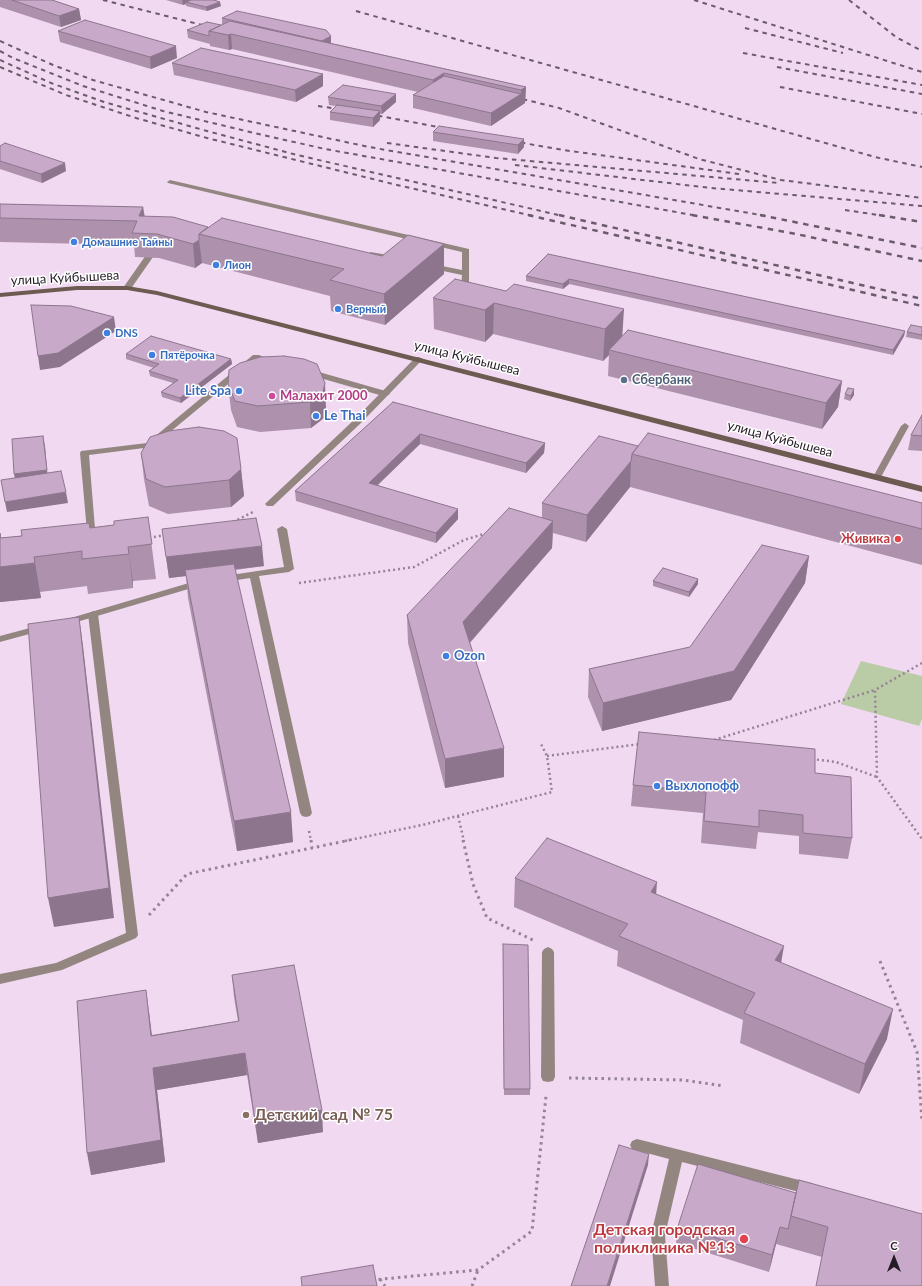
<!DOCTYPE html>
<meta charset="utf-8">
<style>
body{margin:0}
#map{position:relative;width:922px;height:1286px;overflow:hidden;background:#f1d9f1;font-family:Lato,sans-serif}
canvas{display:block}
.north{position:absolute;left:874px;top:1238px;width:40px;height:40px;-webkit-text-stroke:3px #fff;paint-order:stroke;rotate:0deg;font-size:11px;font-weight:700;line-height:16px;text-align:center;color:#241c24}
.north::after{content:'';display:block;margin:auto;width:14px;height:18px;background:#241c24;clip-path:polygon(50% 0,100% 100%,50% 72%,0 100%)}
</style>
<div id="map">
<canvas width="922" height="1286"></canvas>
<div class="north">С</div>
</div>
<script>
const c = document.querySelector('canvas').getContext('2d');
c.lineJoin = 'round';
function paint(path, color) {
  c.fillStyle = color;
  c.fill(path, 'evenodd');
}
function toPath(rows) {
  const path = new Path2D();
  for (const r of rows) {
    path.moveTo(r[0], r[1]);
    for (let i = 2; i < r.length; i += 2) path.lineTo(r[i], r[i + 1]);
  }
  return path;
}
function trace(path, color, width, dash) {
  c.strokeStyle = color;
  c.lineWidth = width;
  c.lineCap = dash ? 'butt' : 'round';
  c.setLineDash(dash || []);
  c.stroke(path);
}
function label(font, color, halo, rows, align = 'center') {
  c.font = font + ' Lato,sans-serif';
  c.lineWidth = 3;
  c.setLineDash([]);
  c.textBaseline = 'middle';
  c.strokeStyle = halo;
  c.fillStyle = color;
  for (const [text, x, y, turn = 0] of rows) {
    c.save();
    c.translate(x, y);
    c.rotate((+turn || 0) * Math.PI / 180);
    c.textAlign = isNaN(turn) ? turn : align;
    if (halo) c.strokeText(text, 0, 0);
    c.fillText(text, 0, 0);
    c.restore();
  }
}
paint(toPath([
 [861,661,922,676,922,719,919,726,841,704]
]), '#bacca6');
trace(toPath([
 [233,522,255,511],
 [149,538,165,535],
 [299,583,414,567,464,540,487,533],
 [922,663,875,690,877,777,922,839],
 [714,740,875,690],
 [547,756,640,744],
 [812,759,836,762,877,777],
 [458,816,464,841],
 [309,831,311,841],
 [345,841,422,825,552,792,547,756,541,744]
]), '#958495', 2.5, [2, 3]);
trace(toPath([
 [311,840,312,848],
 [463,840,473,884,487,918,535,941],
 [149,915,187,874,350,840],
 [880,961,917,1052,922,1121],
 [569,1078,683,1080,724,1086],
 [380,1279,385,1286],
 [372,1280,478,1270,532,1231,546,1096],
 [472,1286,478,1270]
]), '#958495', 3, [2.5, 4]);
paint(toPath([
 [170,180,469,249,469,288,465,290,461,288,462,275,429,268,428,266,432,264,462,270,462,252,168,183,167,182,170,180],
 [370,252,395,256,399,258,395,260,373,256,370,256,370,252],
 [146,255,152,255,153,257,130,290,124,290,123,288,146,255],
 [253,355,259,355,274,361,270,363,257,360,152,447,89,455,96,541,91,544,88,543,80,453,81,451,147,443,253,355],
 [306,370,312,370,389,392,390,394,386,396,383,396,306,374,306,370],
 [905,423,909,426,881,477,880,479,874,479,873,477,901,426,905,423],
 [282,526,287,529,294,569,289,572,259,576,312,813,310,816,306,817,302,816,300,813,250,578,224,582,219,579,224,576,284,567,277,529,282,526],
 [93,611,98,614,138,935,136,938,62,970,0,984,0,974,56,963,126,933,88,614,93,611],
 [548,947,552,949,554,952,555,1077,553,1081,548,1082,543,1081,541,1077,542,952,544,949,548,947],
 [637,1139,811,1183,816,1185,818,1189,816,1193,811,1195,682,1162,665,1235,669,1286,655,1286,651,1235,669,1159,632,1149,630,1145,632,1141,637,1139]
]), '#938680');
paint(toPath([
 [416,357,419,357,423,359,362,422,273,506,267,506,265,504,267,502,356,418,416,357],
 [199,580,202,581,204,583,202,585,70,624,64,624,62,622,64,620,199,580],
 [41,625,44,626,46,628,44,630,0,642,0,636,41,625]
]), '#938680');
paint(toPath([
 [77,286,127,286,157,291,922,486,922,492,157,295,127,290,77,290,0,297,0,293,77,286]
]), '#6d5b52');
trace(toPath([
 [103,0,210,27],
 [694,0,922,72],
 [849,0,896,37,922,51],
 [356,11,875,157,922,167],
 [745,28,843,53],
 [0,41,53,65,93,80,206,112,369,147,766,216],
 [0,51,13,58,83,86,163,111,250,132,325,149,698,216],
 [743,53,922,85],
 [0,60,51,83,104,102,207,131,297,155,563,216],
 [0,67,66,95,136,118,207,138,397,185,533,216],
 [777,67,922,94],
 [780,87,922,114],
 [514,97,559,108,699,159,781,180,922,198],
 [318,106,345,110],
 [369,114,449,129],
 [512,141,563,150,739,174],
 [387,143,496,158,779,183],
 [515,165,711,188,922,206],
 [845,210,885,216]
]), '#6a5c6a', 2, [4.5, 4.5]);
trace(toPath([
 [528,215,922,306],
 [559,215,922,299],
 [692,215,796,234,922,261],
 [760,215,922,248],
 [879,215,922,222]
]), '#6a5c6a', 2.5, [5.5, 5.5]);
paint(toPath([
 [0,0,52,0,79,9,81,20,61,27,0,7],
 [166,0,214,0,221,6,207,11,186,6,186,4,183,5],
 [222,18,331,36,331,43,526,87,525,103,491,126,413,108,413,95,418,92,232,49,229,50,210,46,210,44,188,38,187,30,221,25,222,25],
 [58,31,177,58,151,69,60,42],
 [172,63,323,74,323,86,296,102,174,75],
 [328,97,396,102,382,114,380,114,380,120,373,127,330,120,330,112,336,106,329,105],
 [433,132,524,139,524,147,518,154,433,141],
 [0,146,66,171,42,183,0,169],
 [0,204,143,207,145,217,382,256,444,244,444,274,385,325,331,311,330,296,202,263,195,268,159,258,135,257,134,245,0,242],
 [548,254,905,331,904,336,893,355,569,284,563,289,526,281,526,276],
 [506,291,622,336,842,381,838,407,822,429,608,376,609,355,603,361,493,334,485,342,434,329,433,298],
 [922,327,922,340,906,337,907,332],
 [126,354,231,359,232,364,181,403,162,397,161,392,173,383,150,376,149,371,154,368,126,359],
 [260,357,326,408,324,418,311,428,260,432,237,427,231,410,228,384],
 [845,394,854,395,850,401,844,399],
 [393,402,545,443,544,453,526,473,420,444,378,485,458,519,436,543,296,501,295,491],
 [922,415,922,451,908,450,911,435],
 [638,446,922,503,922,565,630,487,586,542,553,533,552,548,470,643,504,777,445,788,408,643,407,615,542,517,542,503],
 [141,453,241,469,244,496,231,507,168,514,149,506,144,479],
 [148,517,156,579,133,581,133,588,88,594,87,586,40,592,41,598,0,602,0,533,1,538,114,525],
 [162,529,264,566,235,570,293,842,237,851,188,598,186,576,169,578],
 [809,556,805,583,731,700,602,731,588,697,589,669,690,647],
 [698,579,698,584,689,597,653,586,653,581],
 [815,773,852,838,848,859,799,854,799,836,758,832,756,849,701,843,703,813,631,806,633,785],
 [515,878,656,894,781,963,887,1039,859,1094,740,1043,743,1020,617,966,618,951,514,907],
 [503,944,530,1089,530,1095,504,1095],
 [232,975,323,1132,258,1143,247,1075,157,1090,165,1162,91,1175,149,1012,152,1035,238,1021,234,997],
 [796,1193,922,1214,822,1257,776,1244,769,1272,676,1243,678,1226]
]), '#ad91ad');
paint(toPath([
 [182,0,196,0,186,2,186,4,183,5],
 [220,2,221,6,207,11,206,7],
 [79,9,81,20,61,27,59,16],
 [231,34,232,49,229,50,228,35],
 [331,36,331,48,323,52,322,41],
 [176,46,177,58,151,69,150,57],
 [444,73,444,89,433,95,433,80],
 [323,74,323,86,296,102,295,90],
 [526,87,525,103,491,126,491,113,521,94,521,90],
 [396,94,396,102,382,114,381,106],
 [380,111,380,120,373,127,373,118],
 [524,139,524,147,518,154,518,145],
 [65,163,66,171,42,183,41,174],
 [143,207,146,230,139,216],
 [199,240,202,263,195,268,193,244],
 [444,244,444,274,385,325,384,294],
 [569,279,569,284,563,289,563,284],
 [494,303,493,334,485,342,485,310],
 [624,309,622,341,609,350,609,355,603,361,605,329],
 [114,317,116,331,60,367,40,370,38,356],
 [905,331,904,336,893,355,893,350],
 [231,359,232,364,181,403,180,398],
 [842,381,838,407,822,429,826,403],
 [325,383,326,408,324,418,311,428,310,402],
 [854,389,854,395,850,401,851,396],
 [420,434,420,444,369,493,369,483],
 [43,436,45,446,48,480,16,484,14,474],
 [545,443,544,453,526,473,526,463],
 [631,461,630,487,586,542,587,515],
 [241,469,244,496,231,507,229,480],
 [66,492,68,503,7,512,5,502],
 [458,509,458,519,436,543,436,533],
 [553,521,552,548,463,650,463,622],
 [0,533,7,566,34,557,40,592,41,598,0,602],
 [262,546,264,566,186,575,185,570,186,576,169,578,166,557],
 [128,547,133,581,133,588,129,554],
 [809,556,805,583,731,700,602,731,603,703,734,671],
 [698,579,698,584,689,597,689,592],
 [79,617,83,646,114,918,54,927,48,898],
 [504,748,504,777,445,788,445,759],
 [291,812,293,842,237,851,234,821],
 [657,882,655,911,651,892],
 [784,946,779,975,775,960],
 [146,990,149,1012,154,1057,151,1036],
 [893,1009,887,1039,859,1094,865,1064],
 [245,1053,247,1075,157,1090,165,1162,91,1175,87,1153,153,1068],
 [322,1110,323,1132,258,1143,255,1121],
 [649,1154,648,1165,610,1286,607,1286],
 [780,1227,776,1244,769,1272,772,1255]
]), '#8d768d');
const building = toPath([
 [12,0,52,0,79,9,59,16,12,0],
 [191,0,214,0,220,2,206,7,186,2,191,0],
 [237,11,326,30,331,36,322,41,222,18,237,11],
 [85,20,176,46,150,57,58,31,85,20],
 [230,21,526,87,521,90,444,73,433,80,231,34,228,35,209,31,230,21],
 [207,22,221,25,209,31,209,36,187,30,207,22],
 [201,48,323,74,295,90,172,63,201,48],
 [444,76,521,94,491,113,413,95,444,76],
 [343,85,396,94,381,106,328,97,343,85],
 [337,105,380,111,373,118,330,112,337,105],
 [439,126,524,139,518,145,433,132,439,126],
 [5,143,65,163,41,174,0,161,0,146,5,143],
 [0,204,143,207,139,216,173,217,208,227,199,234,199,240,193,244,157,234,132,233,137,221,0,218,0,204],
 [222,218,382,256,408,235,444,244,384,294,330,280,344,269,199,234,222,218],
 [548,254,905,331,893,350,569,279,563,284,526,276,548,254],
 [455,279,506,291,514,284,624,309,605,329,494,303,485,310,433,298,455,279],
 [31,305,71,306,114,317,58,353,38,356,31,305],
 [911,325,922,327,922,335,907,332,911,325],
 [628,330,842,381,826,403,609,350,628,330],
 [151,336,231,359,180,398,161,392,178,380,149,371,159,364,126,354,151,336],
 [284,356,304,359,317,364,325,383,323,392,310,402,258,406,235,401,228,384,229,370,240,363,260,357,284,356],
 [848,388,854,389,851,396,845,394,848,388],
 [393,402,545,443,526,463,420,434,369,483,458,509,436,533,295,491,393,402],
 [922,415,922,436,911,435,922,415],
 [199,427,224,431,237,438,241,469,229,480,165,487,146,479,141,453,150,437,169,431,199,427],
 [648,433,922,503,922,529,632,454,648,433],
 [43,436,47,470,14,474,12,439,43,436],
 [599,436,638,446,632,454,631,461,587,515,542,503,599,436],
 [61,471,66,492,5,502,1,480,61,471],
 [509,508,553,521,463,622,504,748,445,759,407,615,509,508],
 [148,517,152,544,128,547,129,554,82,559,82,551,34,557,35,563,0,567,0,533,0,538,22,536,21,530,89,523,90,528,114,525,114,521,148,517],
 [256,518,262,546,166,557,162,529,256,518],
 [762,545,809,556,734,671,603,703,589,669,690,647,762,545],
 [234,564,291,812,234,821,185,570,234,564],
 [663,568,698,579,689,592,653,581,663,568],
 [79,617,109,888,48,898,28,624,79,617],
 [639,732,815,749,815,773,851,777,852,838,803,833,803,815,759,810,759,827,704,821,706,792,633,785,639,732],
 [547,838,657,882,651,892,784,946,775,960,893,1009,865,1064,744,1013,755,993,619,936,628,924,515,878,547,838],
 [503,944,528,945,530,1089,504,1089,503,944],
 [294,965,322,1110,255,1121,245,1053,153,1068,161,1140,87,1153,77,1001,146,990,151,1036,239,1021,232,975,294,965],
 [619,1145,649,1154,607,1286,571,1286,619,1145],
 [698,1164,796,1193,788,1229,780,1227,772,1255,678,1226,698,1164],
 [799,1180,922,1214,922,1286,816,1286,828,1227,791,1216,799,1180],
 [373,1265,377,1286,302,1286,301,1277,373,1265]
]);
paint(building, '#c9a9c9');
trace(building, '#8d768d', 1);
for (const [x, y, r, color] of [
 [74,242,4,"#3f7fe0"],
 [216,265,4,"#3f7fe0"],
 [338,309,4,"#3f7fe0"],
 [107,333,4,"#3f7fe0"],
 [152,355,4,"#3f7fe0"],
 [624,380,4,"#5c6f8a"],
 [239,391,4,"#3f7fe0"],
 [272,396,4,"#d1479c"],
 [316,416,4,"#3f7fe0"],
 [898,539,4,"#e0444e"],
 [446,656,4,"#3f7fe0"],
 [657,786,4,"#3f7fe0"],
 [246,1115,4,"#8d6e63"],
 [744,1239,5,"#e0444e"]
]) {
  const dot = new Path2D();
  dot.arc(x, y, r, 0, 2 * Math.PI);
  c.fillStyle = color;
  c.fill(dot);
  trace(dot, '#fff', 1.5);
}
label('bold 11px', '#366cbe', '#fff', [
 ["Домашние Тайны",82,242],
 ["Лион",224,265],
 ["Верный",346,309],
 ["DNS",115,333],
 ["Пятёрочка",160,355]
], 'left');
label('13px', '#241c24', '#fff', [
 ["улица Куйбышева",65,278,-3],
 ["улица Куйбышева",467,358,14],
 ["улица Куйбышева",780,439,15]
]);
label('bold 13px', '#4e5e75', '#fff', [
 ["Сбербанк",632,380]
], 'left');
label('bold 13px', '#366cbe', '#fff', [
 ["Lite Spa",231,391,"right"],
 ["Le Thai",324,416],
 ["Ozon",454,656],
 ["Выхлопофф",665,786]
], 'left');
label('bold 13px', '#b23c85', '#fff', [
 ["Малахит 2000",280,396]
], 'left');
label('bold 13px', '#be3a42', '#fff', [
 ["Живика",890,539]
], 'right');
label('bold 16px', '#785e54', '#fff', [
 ["Детский сад № 75",254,1115]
], 'left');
label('bold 16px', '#be3a42', '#fff', [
 ["Детская городская",735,1230],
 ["поликлиника №13",735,1248]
], 'right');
</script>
